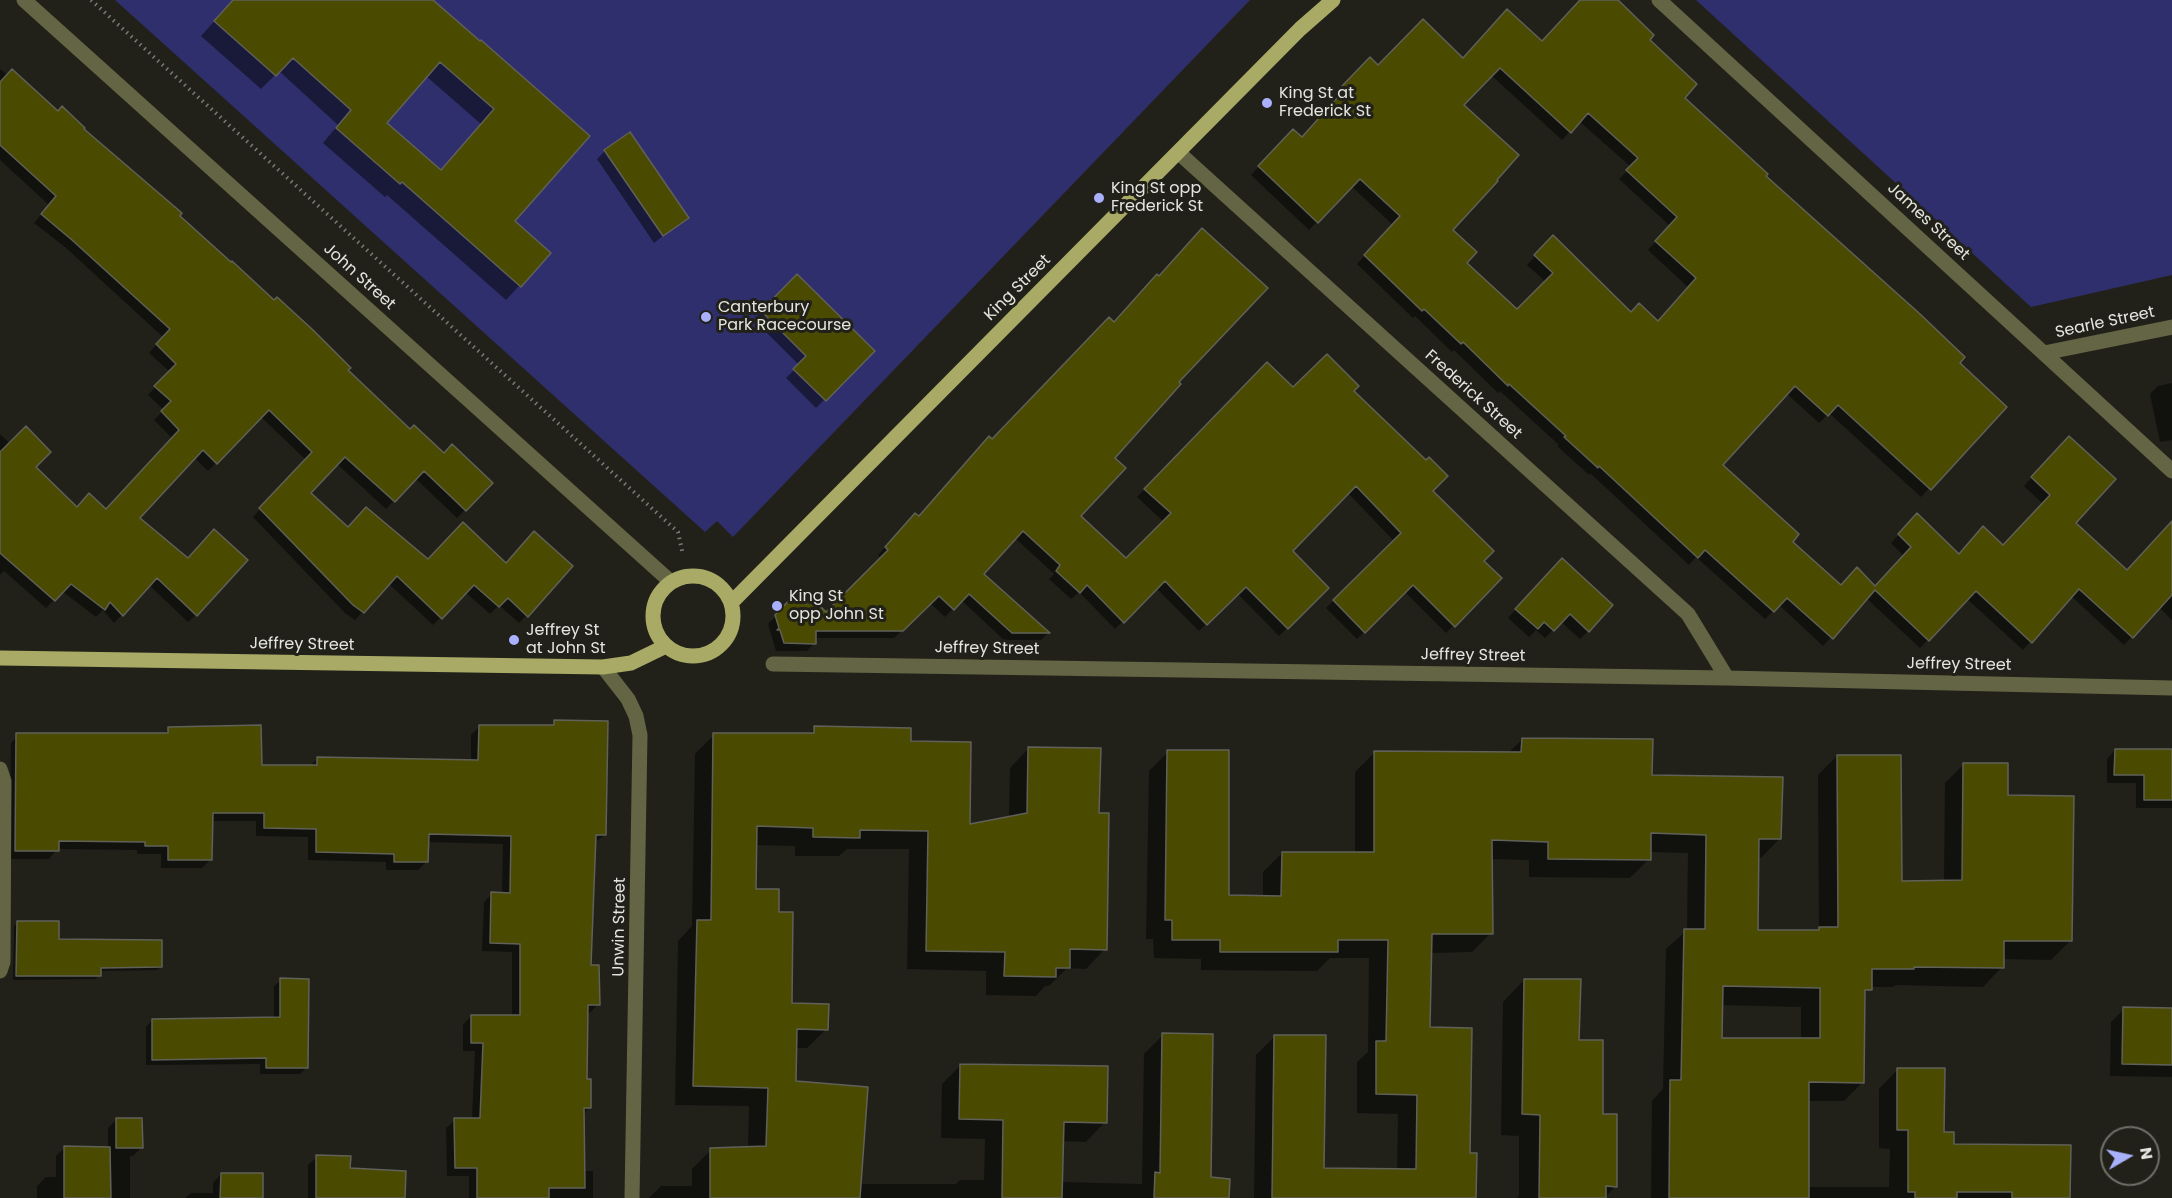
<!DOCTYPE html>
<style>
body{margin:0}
#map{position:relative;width:2172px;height:1198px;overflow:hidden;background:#21211a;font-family:Poppins,sans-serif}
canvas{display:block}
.north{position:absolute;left:2100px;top:1126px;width:60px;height:60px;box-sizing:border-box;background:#21211a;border:2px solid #6f6f69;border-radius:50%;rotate:81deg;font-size:16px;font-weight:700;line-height:24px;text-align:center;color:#e5e5e0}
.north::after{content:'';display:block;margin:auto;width:21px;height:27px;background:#a9b0fc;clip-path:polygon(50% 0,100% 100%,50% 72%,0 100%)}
</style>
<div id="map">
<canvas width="2172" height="1198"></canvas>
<div class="north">N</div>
</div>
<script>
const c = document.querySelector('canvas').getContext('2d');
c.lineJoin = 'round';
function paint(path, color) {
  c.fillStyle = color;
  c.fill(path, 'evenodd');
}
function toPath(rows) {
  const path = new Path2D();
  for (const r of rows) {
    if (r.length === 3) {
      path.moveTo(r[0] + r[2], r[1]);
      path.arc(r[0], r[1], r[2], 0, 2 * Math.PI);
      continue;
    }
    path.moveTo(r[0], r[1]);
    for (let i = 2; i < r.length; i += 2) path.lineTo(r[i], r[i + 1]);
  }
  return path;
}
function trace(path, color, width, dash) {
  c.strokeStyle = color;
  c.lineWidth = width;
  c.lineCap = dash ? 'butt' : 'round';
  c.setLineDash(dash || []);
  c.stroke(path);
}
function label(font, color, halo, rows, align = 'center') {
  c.font = font + ' Poppins,sans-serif';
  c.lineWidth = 6;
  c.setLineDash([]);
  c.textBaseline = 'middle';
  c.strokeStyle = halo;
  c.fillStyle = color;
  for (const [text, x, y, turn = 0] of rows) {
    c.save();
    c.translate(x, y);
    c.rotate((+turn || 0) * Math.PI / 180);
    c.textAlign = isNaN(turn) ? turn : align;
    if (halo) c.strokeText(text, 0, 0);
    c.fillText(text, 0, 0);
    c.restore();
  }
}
paint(toPath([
 [115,0,1250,0,733,537,717,521,705,532],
 [1696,0,2172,0,2172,275,2031,307]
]), '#302f6d');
paint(toPath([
 [233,0,431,0,587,136,512,222,549,253,506,300,387,195,385,197,323,143,338,125,279,71,261,89,201,36],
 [426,76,481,124,440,171,385,123],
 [1582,0,1615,0,1648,40,1683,98,2005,407,1921,497,1829,413,1819,423,1786,393,1721,465,1791,542,1840,587,1875,587,1904,556,1891,543,1917,516,1958,555,2003,546,2043,504,2024,486,2061,446,2074,523,2127,572,2172,524,2172,620,2159,607,2124,645,2071,596,2023,650,1967,599,1920,648,1866,598,1823,646,1779,605,1765,619,1696,557,1689,565,1590,473,1589,475,1557,446,1559,445,1500,391,1498,393,1454,350,1452,352,1415,316,1413,318,1357,264,1393,225,1351,186,1309,230,1251,175,1285,140,1301,139,1338,98,1335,95,1370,59,1378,67,1463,59,1542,43],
 [1491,75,1562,140,1579,121,1631,167,1619,179,1670,226,1648,250,1689,288,1657,322,1631,313,1553,237,1527,265,1546,282,1517,311,1465,263,1451,230,1495,180,1461,105],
 [0,69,82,129,410,431,491,483,457,518,415,478,386,509,337,464,309,493,348,529,428,561,463,524,527,615,519,623,499,605,490,614,465,592,433,625,388,583,355,620,345,613,253,517,306,460,261,417,208,471,194,457,138,518,196,615,188,622,149,585,114,623,103,610,96,617,62,591,46,608,4,571,0,575,0,434,76,508,106,510,173,439,154,420,164,410,148,395,170,372,149,353,163,337,65,247,34,223,49,205,0,160],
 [605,151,687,217,654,243,597,159],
 [797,276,873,351,816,408,786,378,799,365,754,320],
 [1260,372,1293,390,1352,391,1431,491,1482,561,1500,578,1446,633,1405,592,1357,639,1326,608,1394,541,1348,493,1291,551,1327,588,1279,636,1237,593,1199,631,1156,588,1115,629,1079,592,1071,599,1049,579,1054,574,1015,538,982,574,1048,633,1041,640,1004,640,961,600,945,617,930,603,894,638,814,638,814,643,807,651,776,651,768,624,795,597,806,606,826,614,882,559,878,555,908,522,918,517,992,441,1177,382,1113,458,1078,517,1126,560,1164,522,1137,497],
 [2172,383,2172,440,2160,442,2150,394,2158,386],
 [1554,568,1588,631,1580,639,1561,622,1545,638,1536,630,1529,637,1508,618],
 [555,722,605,835,594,843,590,966,598,1004,590,1013,586,1013,586,1080,589,1108,582,1115,583,1171,593,1171,593,1198,469,1198,469,1176,447,1176,446,1128,455,1120,472,1119,475,1051,463,1051,463,1025,471,1016,512,1016,512,952,482,951,484,902,492,894,502,894,503,844,427,842,427,861,418,870,386,870,386,862,308,860,308,837,256,836,256,821,211,821,211,859,202,868,161,868,161,854,137,854,137,850,57,849,49,859,10,859,11,743,19,735,163,734,169,729,260,766,310,766,317,759,471,761,471,735,479,727,550,727],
 [815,728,909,743,968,826,1009,818,1010,768,1029,748,1098,814,1105,949,1086,969,1067,968,1049,986,1045,986,1036,996,986,995,986,971,907,969,909,849,847,849,839,856,795,856,795,846,755,845,754,891,778,914,790,1004,826,1029,807,1048,795,1048,795,1082,859,1184,956,1184,960,1180,984,1180,985,1139,941,1138,942,1084,961,1065,1105,1122,1086,1142,1062,1141,1061,1182,1142,1184,1144,1054,1163,1035,1209,1198,649,1198,661,1186,692,1186,692,1169,711,1150,748,1148,749,1106,675,1105,678,941,692,926,695,754,714,735,808,735],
 [1522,740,1651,776,1780,838,1761,858,1757,858,1756,931,1817,932,1819,930,1818,775,1837,756,1900,882,1944,882,1945,783,1964,764,2006,797,2070,941,2051,960,2002,959,2002,967,1983,987,1896,985,1893,987,1870,987,1863,997,1863,1082,1844,1101,1808,1101,1808,1187,1889,1187,1890,1149,1879,1148,1879,1089,1898,1069,1952,1145,2069,1198,1651,1198,1652,1101,1663,1089,1666,949,1687,930,1688,853,1650,852,1649,859,1630,878,1529,877,1529,860,1490,859,1491,933,1472,952,1430,953,1429,1029,1469,1154,1475,1198,1254,1198,1256,1055,1275,1036,1323,1170,1397,1170,1398,1114,1357,1113,1357,1062,1368,1052,1369,958,1330,958,1317,971,1201,970,1201,959,1154,958,1153,939,1146,939,1149,771,1168,752,1227,897,1263,897,1263,872,1282,853,1355,854,1355,772,1374,753,1508,753],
 [1721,1005,1801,1007,1801,1040,1721,1039],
 [2115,750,2172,750,2172,808,2136,808,2136,783,2107,783,2107,759],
 [18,922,57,941,161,966,157,970,100,971,99,975,96,979,13,980,14,926],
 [281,980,306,1068,300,1074,260,1074,260,1064,146,1065,146,1027,152,1020,274,1018,274,986],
 [1524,980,1578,1041,1601,1116,1615,1186,1605,1198,1517,1198,1519,1196,1519,1136,1501,1135,1503,1002],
 [2124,1009,2172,1010,2172,1077,2110,1076,2111,1022],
 [116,1120,141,1148,133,1156,130,1156,130,1198,37,1198,37,1186,46,1177,56,1177,56,1156,65,1147,108,1148,108,1128],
 [317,1157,349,1170,404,1198,308,1198,308,1165],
 [221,1174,261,1198,185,1198,191,1193,213,1193,213,1183]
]), '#0007');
const building = toPath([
 [233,0,433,0,480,41,481,40,590,136,515,221,551,253,521,287,402,182,400,184,336,128,351,110,293,58,276,76,214,21,233,0],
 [440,62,494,109,441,170,387,123,440,62],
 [1580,0,1618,0,1654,35,1650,40,1697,84,1685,98,1768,174,1766,176,1920,314,1965,357,1960,363,2007,407,1931,490,1838,405,1828,416,1795,386,1723,465,1799,534,1793,542,1841,585,1857,567,1875,586,1911,547,1898,534,1917,513,1959,554,1983,526,2003,545,2050,495,2031,477,2069,436,2116,479,2076,523,2127,570,2172,521,2172,595,2133,638,2079,589,2032,643,1976,591,1929,641,1875,590,1833,639,1787,598,1774,612,1705,550,1698,558,1599,466,1598,468,1564,437,1566,436,1509,384,1508,386,1463,342,1461,344,1424,309,1422,311,1364,255,1400,216,1360,179,1318,223,1258,166,1293,129,1302,137,1345,89,1342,86,1370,57,1378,65,1423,19,1463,58,1507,9,1542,41,1580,0],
 [1500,68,1571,133,1588,113,1638,158,1626,170,1677,217,1655,241,1696,278,1658,321,1639,303,1631,312,1553,235,1534,255,1553,273,1517,309,1467,263,1477,252,1453,230,1498,181,1497,180,1519,155,1464,105,1500,68],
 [12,69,58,111,62,106,85,128,84,129,182,213,180,216,231,262,232,261,274,300,277,297,313,330,351,368,348,370,410,429,414,425,444,453,452,444,493,483,466,511,424,471,395,502,345,457,311,493,348,527,366,507,428,559,463,522,506,563,534,531,573,566,528,617,508,598,499,607,474,585,442,619,397,576,364,613,353,605,259,508,312,452,269,410,217,464,203,450,140,518,188,558,214,529,248,560,197,616,157,578,123,616,110,602,105,610,71,584,55,601,0,553,0,452,26,426,51,452,36,467,77,507,89,493,106,509,179,430,161,411,171,401,154,386,176,364,156,344,170,329,72,240,41,214,56,196,0,145,0,82,12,69],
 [630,132,689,218,663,236,604,150,630,132],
 [1202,228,1268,288,1179,382,1181,384,1115,458,1126,468,1081,516,1126,558,1171,513,1144,489,1267,362,1293,387,1327,354,1359,386,1354,391,1426,460,1429,457,1448,476,1433,491,1494,551,1484,561,1502,578,1455,627,1413,585,1365,633,1333,600,1401,533,1356,486,1293,551,1329,588,1288,629,1246,587,1207,625,1165,581,1124,623,1087,585,1080,593,1056,571,1060,565,1023,531,984,574,1050,633,1012,633,969,594,954,610,939,596,903,631,816,631,816,644,784,643,780,630,777,630,779,628,775,615,795,594,806,604,812,598,826,612,888,550,885,547,915,513,919,516,989,436,992,439,1109,317,1114,322,1157,274,1159,276,1202,228],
 [797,274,875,351,826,401,793,369,806,356,761,311,797,274],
 [1562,558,1613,605,1589,632,1570,614,1554,631,1544,622,1538,629,1515,609,1562,558],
 [554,720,608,721,606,835,596,835,591,965,599,965,600,1005,588,1005,587,1079,591,1079,591,1108,584,1108,585,1188,549,1188,549,1198,477,1198,477,1168,455,1168,454,1118,480,1118,483,1043,471,1043,471,1015,520,1015,520,944,490,943,491,892,510,893,511,836,429,834,428,862,394,862,394,854,316,852,316,829,264,828,264,813,213,813,212,860,168,860,168,846,145,846,145,842,59,841,59,851,15,851,16,733,168,733,168,727,261,725,262,765,317,765,317,757,478,760,479,725,554,725,554,720],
 [814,726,911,728,911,741,971,742,970,824,1027,813,1028,747,1101,748,1099,813,1109,813,1107,950,1070,949,1070,968,1056,968,1056,977,1004,976,1005,952,926,951,928,831,860,830,860,838,813,837,813,828,757,826,756,889,779,889,779,912,793,912,792,1003,829,1004,828,1030,797,1029,796,1081,868,1087,860,1198,710,1198,710,1148,766,1146,768,1088,693,1086,697,920,711,920,713,733,814,733,814,726],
 [1522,738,1653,739,1652,775,1783,777,1781,839,1759,839,1758,930,1819,930,1819,927,1838,927,1837,755,1901,755,1902,881,1962,880,1963,763,2008,763,2008,795,2074,796,2072,941,2004,941,2004,968,1914,967,1914,969,1872,969,1872,990,1865,990,1864,1083,1809,1082,1809,1198,1669,1198,1670,1080,1681,1080,1684,929,1705,929,1706,835,1651,833,1651,860,1548,859,1548,842,1492,840,1493,934,1432,934,1430,1027,1472,1028,1470,1153,1477,1153,1476,1198,1272,1198,1274,1035,1326,1035,1324,1168,1416,1169,1417,1095,1376,1094,1376,1041,1386,1041,1388,940,1338,940,1338,952,1220,952,1220,940,1172,940,1172,920,1165,920,1167,750,1229,750,1229,895,1281,896,1282,852,1374,852,1374,751,1521,752,1522,738],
 [1723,986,1820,988,1820,1038,1722,1038,1723,986],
 [2115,749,2172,749,2172,800,2144,800,2144,775,2114,775,2115,749],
 [17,921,59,921,59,939,162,940,162,967,101,968,101,976,16,976,17,921],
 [280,978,309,979,308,1068,266,1068,266,1058,152,1060,152,1019,280,1017,280,978],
 [1524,979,1581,979,1579,1040,1603,1040,1603,1114,1617,1114,1617,1187,1606,1186,1606,1198,1539,1198,1540,1115,1522,1114,1524,979],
 [2123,1007,2172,1008,2172,1065,2122,1064,2123,1007],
 [1162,1033,1213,1034,1211,1177,1230,1179,1229,1198,1154,1198,1155,1172,1160,1173,1162,1033],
 [960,1064,1108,1066,1107,1123,1064,1122,1062,1198,1002,1198,1003,1120,959,1119,960,1064],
 [1897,1068,1945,1068,1944,1132,1954,1132,1954,1144,2071,1145,2070,1198,2012,1198,2012,1192,1957,1192,1957,1198,1915,1198,1915,1192,1908,1192,1908,1130,1897,1130,1897,1068],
 [116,1118,142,1118,143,1148,116,1148,116,1118],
 [64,1146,110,1147,111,1198,64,1198,64,1146],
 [316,1155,351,1156,350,1168,406,1171,405,1198,316,1198,316,1155],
 [221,1173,263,1173,263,1198,220,1198,221,1173]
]);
paint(building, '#4a4a00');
trace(building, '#606159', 1.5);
trace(toPath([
 [91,0,678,532,683,555]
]), '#7b7b75', 4, [1.5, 4.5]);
trace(toPath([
 [24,0,671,582],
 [1659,0,2172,471],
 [1179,153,1688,614,1727,678],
 [2044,353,2172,327],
 [773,664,1727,678,2172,688],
 [603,667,628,699,636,716,640,735,632,1198],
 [0,769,4,781,3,962,0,971]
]), '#646544', 15);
trace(toPath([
 [693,616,40],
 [731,603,1300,29,1333,0],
 [0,658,603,667,631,663,666,646]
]), '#a8aa65', 15);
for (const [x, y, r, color] of [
 [1267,103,6,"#a9b0fc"],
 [1099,198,6,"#a9b0fc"],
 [706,317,6,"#a9b0fc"],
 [777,606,6,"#a9b0fc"],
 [514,640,6,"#a9b0fc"]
]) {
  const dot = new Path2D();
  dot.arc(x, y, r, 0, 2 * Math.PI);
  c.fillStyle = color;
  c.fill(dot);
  trace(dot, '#21211a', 2);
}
label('16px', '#e5e5e0', '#21211a', [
 ["King St at",1279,94],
 ["Frederick St",1279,112],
 ["King St opp",1111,189],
 ["Frederick St",1111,207],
 ["Canterbury",718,308],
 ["Park Racecourse",718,326],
 ["King St",789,597],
 ["opp John St",789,615],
 ["Jeffrey St",526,631],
 ["at John St",526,649]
], 'left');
label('16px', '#e5e5e0', '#21211a', [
 ["James Street",1928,222,43],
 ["John Street",359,277,42],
 ["King Street",1018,288,-45],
 ["Searle Street",2105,323,-12],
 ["Frederick Street",1473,395,42],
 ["Jeffrey Street",302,645,1],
 ["Jeffrey Street",987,649,1],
 ["Jeffrey Street",1473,656,1],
 ["Jeffrey Street",1959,665,1],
 ["Unwin Street",620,927,-89]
]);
</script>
